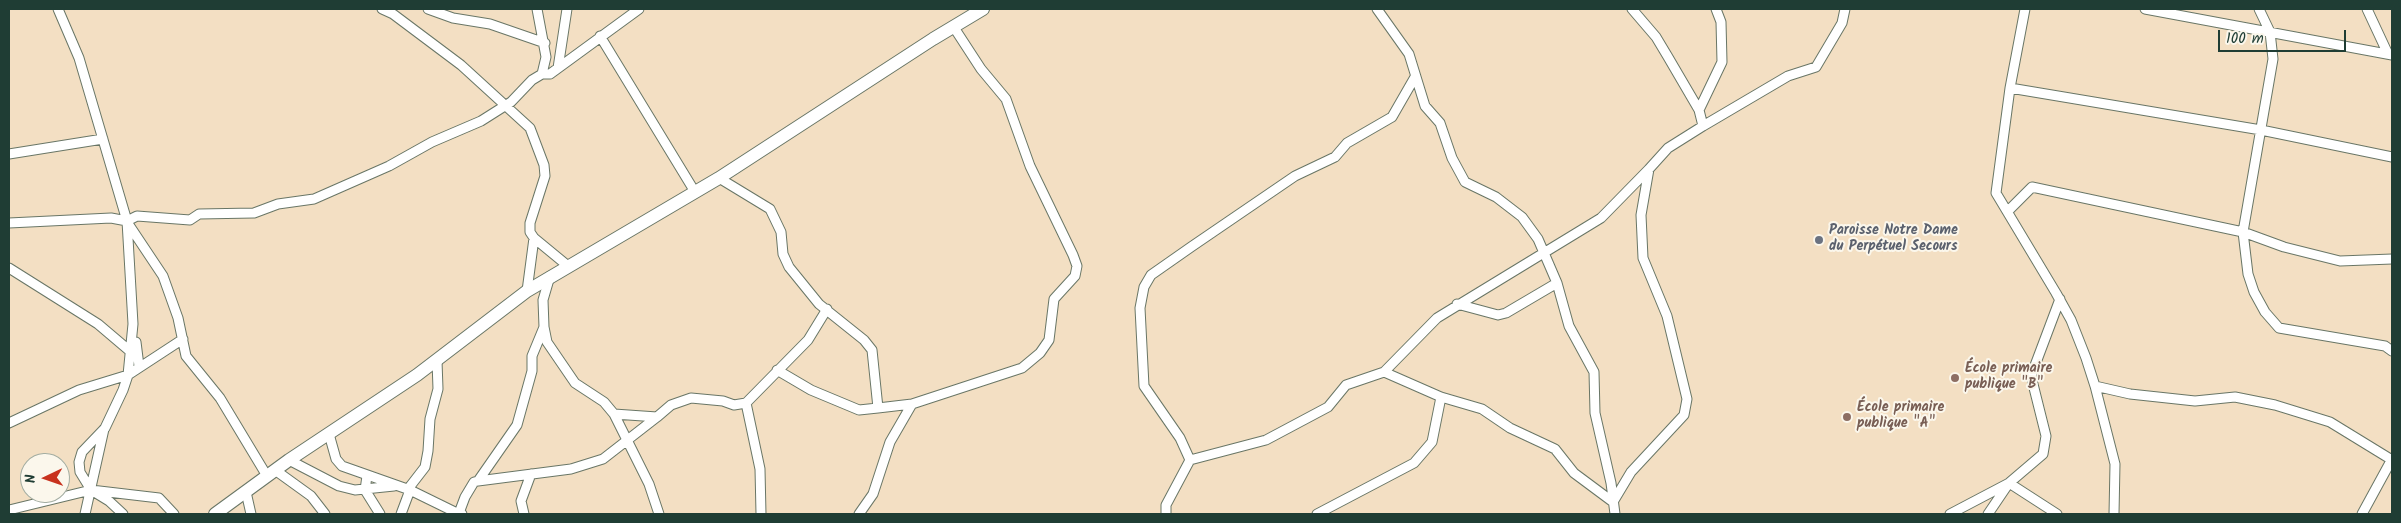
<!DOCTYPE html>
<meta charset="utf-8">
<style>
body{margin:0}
#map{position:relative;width:2401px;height:523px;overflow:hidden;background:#f3dfc3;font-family:Kalam,sans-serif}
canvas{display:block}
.frame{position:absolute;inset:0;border:10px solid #1f3d34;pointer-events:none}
.north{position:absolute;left:20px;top:453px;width:50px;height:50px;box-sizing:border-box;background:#fbf7ec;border:1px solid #a3ada2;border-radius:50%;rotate:267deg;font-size:14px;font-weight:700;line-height:20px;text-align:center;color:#1f3d34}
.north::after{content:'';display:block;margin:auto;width:18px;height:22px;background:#c8321e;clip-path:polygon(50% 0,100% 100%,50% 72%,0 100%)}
.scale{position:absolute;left:2218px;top:30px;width:128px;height:22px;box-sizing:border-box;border:2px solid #1f3d34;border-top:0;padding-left:6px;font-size:15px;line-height:18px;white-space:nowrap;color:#1f3d34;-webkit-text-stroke:4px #fbf7ec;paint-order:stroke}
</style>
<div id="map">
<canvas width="2401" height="523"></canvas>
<div class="frame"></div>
<div class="north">N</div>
<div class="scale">100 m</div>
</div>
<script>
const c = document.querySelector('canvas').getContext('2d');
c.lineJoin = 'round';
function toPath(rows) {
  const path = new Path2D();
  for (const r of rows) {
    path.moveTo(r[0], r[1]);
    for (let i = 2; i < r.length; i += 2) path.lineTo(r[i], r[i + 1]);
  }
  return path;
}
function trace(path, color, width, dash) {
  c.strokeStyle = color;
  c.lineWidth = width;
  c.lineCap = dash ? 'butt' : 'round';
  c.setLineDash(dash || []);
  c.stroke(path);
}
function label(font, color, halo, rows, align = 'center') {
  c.font = font + ' Kalam,sans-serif';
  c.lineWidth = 4;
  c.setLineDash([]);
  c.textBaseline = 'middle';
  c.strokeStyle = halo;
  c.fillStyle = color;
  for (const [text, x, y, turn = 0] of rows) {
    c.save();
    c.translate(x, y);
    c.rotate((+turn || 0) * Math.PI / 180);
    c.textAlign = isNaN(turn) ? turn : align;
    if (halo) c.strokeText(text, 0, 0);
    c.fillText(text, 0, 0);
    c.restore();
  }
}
const minor = toPath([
 [58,9,79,58,127,221,133,324,128,375,123,390,105,428,82,452,79,462,80,472,91,490,109,501,123,514],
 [382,9,393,14,461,65,530,128,544,165,545,176,530,223,530,232,534,238,527,291],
 [428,9,453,18,490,24,545,43],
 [537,9,546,57,542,74],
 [1377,9,1409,54,1425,106,1440,123,1452,158,1465,182,1496,197,1522,217,1538,239,1557,283,1569,326,1594,372,1595,413,1611,483,1615,514],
 [1632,9,1656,37,1668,57,1699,110,1703,126],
 [2025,9,2010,88,1996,193,2056,293,2071,320,2086,358,2095,386,2115,464,2114,514],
 [2145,9,2392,55],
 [2259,9,2270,32,2273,59,2243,232,2248,274,2254,292,2265,312,2279,328,2385,346,2392,351],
 [2367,9,2388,54],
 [600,36,695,192],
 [558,68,567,9],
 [2010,88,2261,130,2392,157],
 [1699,110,1722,62,1721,22,1716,9],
 [9,154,103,139],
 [719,178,770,209,781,232,783,254,789,267,819,304,864,340,872,350,878,408],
 [2008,211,2032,187,2243,232,2284,247,2340,261,2392,259],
 [127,222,163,276,178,318,186,356,220,398,267,476],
 [9,223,111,218,127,221,137,216,190,220,199,214,254,213,278,204,314,199,389,166,432,142,481,121,511,102,532,80,542,74,550,74,639,9],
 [534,238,568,266],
 [9,268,98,324,131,352],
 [550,276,543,300,544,327,547,342,575,383,604,402,614,414,649,484,659,514],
 [1457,304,1498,315,1506,313,1557,283],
 [544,327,532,356,532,371,517,425,478,481,571,469,603,459,657,417],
 [136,342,139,366],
 [777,370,811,390,859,410,878,408,912,404,1022,368,1040,353,1049,340,1054,299,1075,276,1077,266,1073,255,1030,166,1006,99,981,69,953,26],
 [1384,372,1441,397,1482,409,1510,428,1555,449,1574,473,1613,502,1631,472,1684,415,1687,399,1667,316,1643,258,1641,215,1649,169,1668,148,1703,126,1788,76,1816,67,1842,23,1845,9],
 [2095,386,2130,394,2195,401,2235,397,2275,405,2330,422,2392,460],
 [746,403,760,469,761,514],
 [614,414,657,417,671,405,691,398,723,401,734,405,746,403,808,340,827,309],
 [9,423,79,390,128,375,183,339],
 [329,434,336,459,342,466,410,490,459,514],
 [289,460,339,486,355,490,394,486],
 [1190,460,1180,438,1144,386,1140,308,1144,287,1151,275,1191,247,1295,176,1335,157,1347,143,1392,117,1415,77],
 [275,470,311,496,325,514],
 [367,476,365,490,380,514],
 [408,489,425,467,428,451,430,419,438,389,437,361],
 [246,492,251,514],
 [9,510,91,490,159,498,174,514],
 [85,514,104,429],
 [401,514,410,490],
 [462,514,459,513,465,497,474,482,478,481],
 [524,514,521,501,531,474],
 [859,514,873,494,890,442,912,404],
 [1166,514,1166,505,1190,460,1266,440,1328,407,1346,385,1384,372,1437,318,1601,218,1649,169],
 [1317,514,1414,463,1432,442,1441,397],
 [1950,514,2009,483,2057,514],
 [1988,514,2009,483,2043,454,2046,436,2031,376,2060,299],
 [2362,514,2392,459]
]);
const secondary = toPath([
 [215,514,289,460,417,375,527,291,719,178,933,39,983,9]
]);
trace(minor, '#697666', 11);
trace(secondary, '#697666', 14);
trace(minor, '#fff', 9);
trace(secondary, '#fff', 12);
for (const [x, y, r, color] of [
 [1819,240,5,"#6b7280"],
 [1955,378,5,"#8d6e63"],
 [1847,417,5,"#8d6e63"]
]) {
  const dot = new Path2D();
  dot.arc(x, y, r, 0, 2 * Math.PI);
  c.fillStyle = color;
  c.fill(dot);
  trace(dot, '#fbf7ec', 2);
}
label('bold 14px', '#5b616d', '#fbf7ec', [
 ["Paroisse Notre Dame",1829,232],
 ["du Perpétuel Secours",1829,248]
], 'left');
label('bold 14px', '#785e54', '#fbf7ec', [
 ["École primaire",1965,370],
 ["publique \"B\"",1965,386],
 ["École primaire",1857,409],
 ["publique \"A\"",1857,425]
], 'left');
</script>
